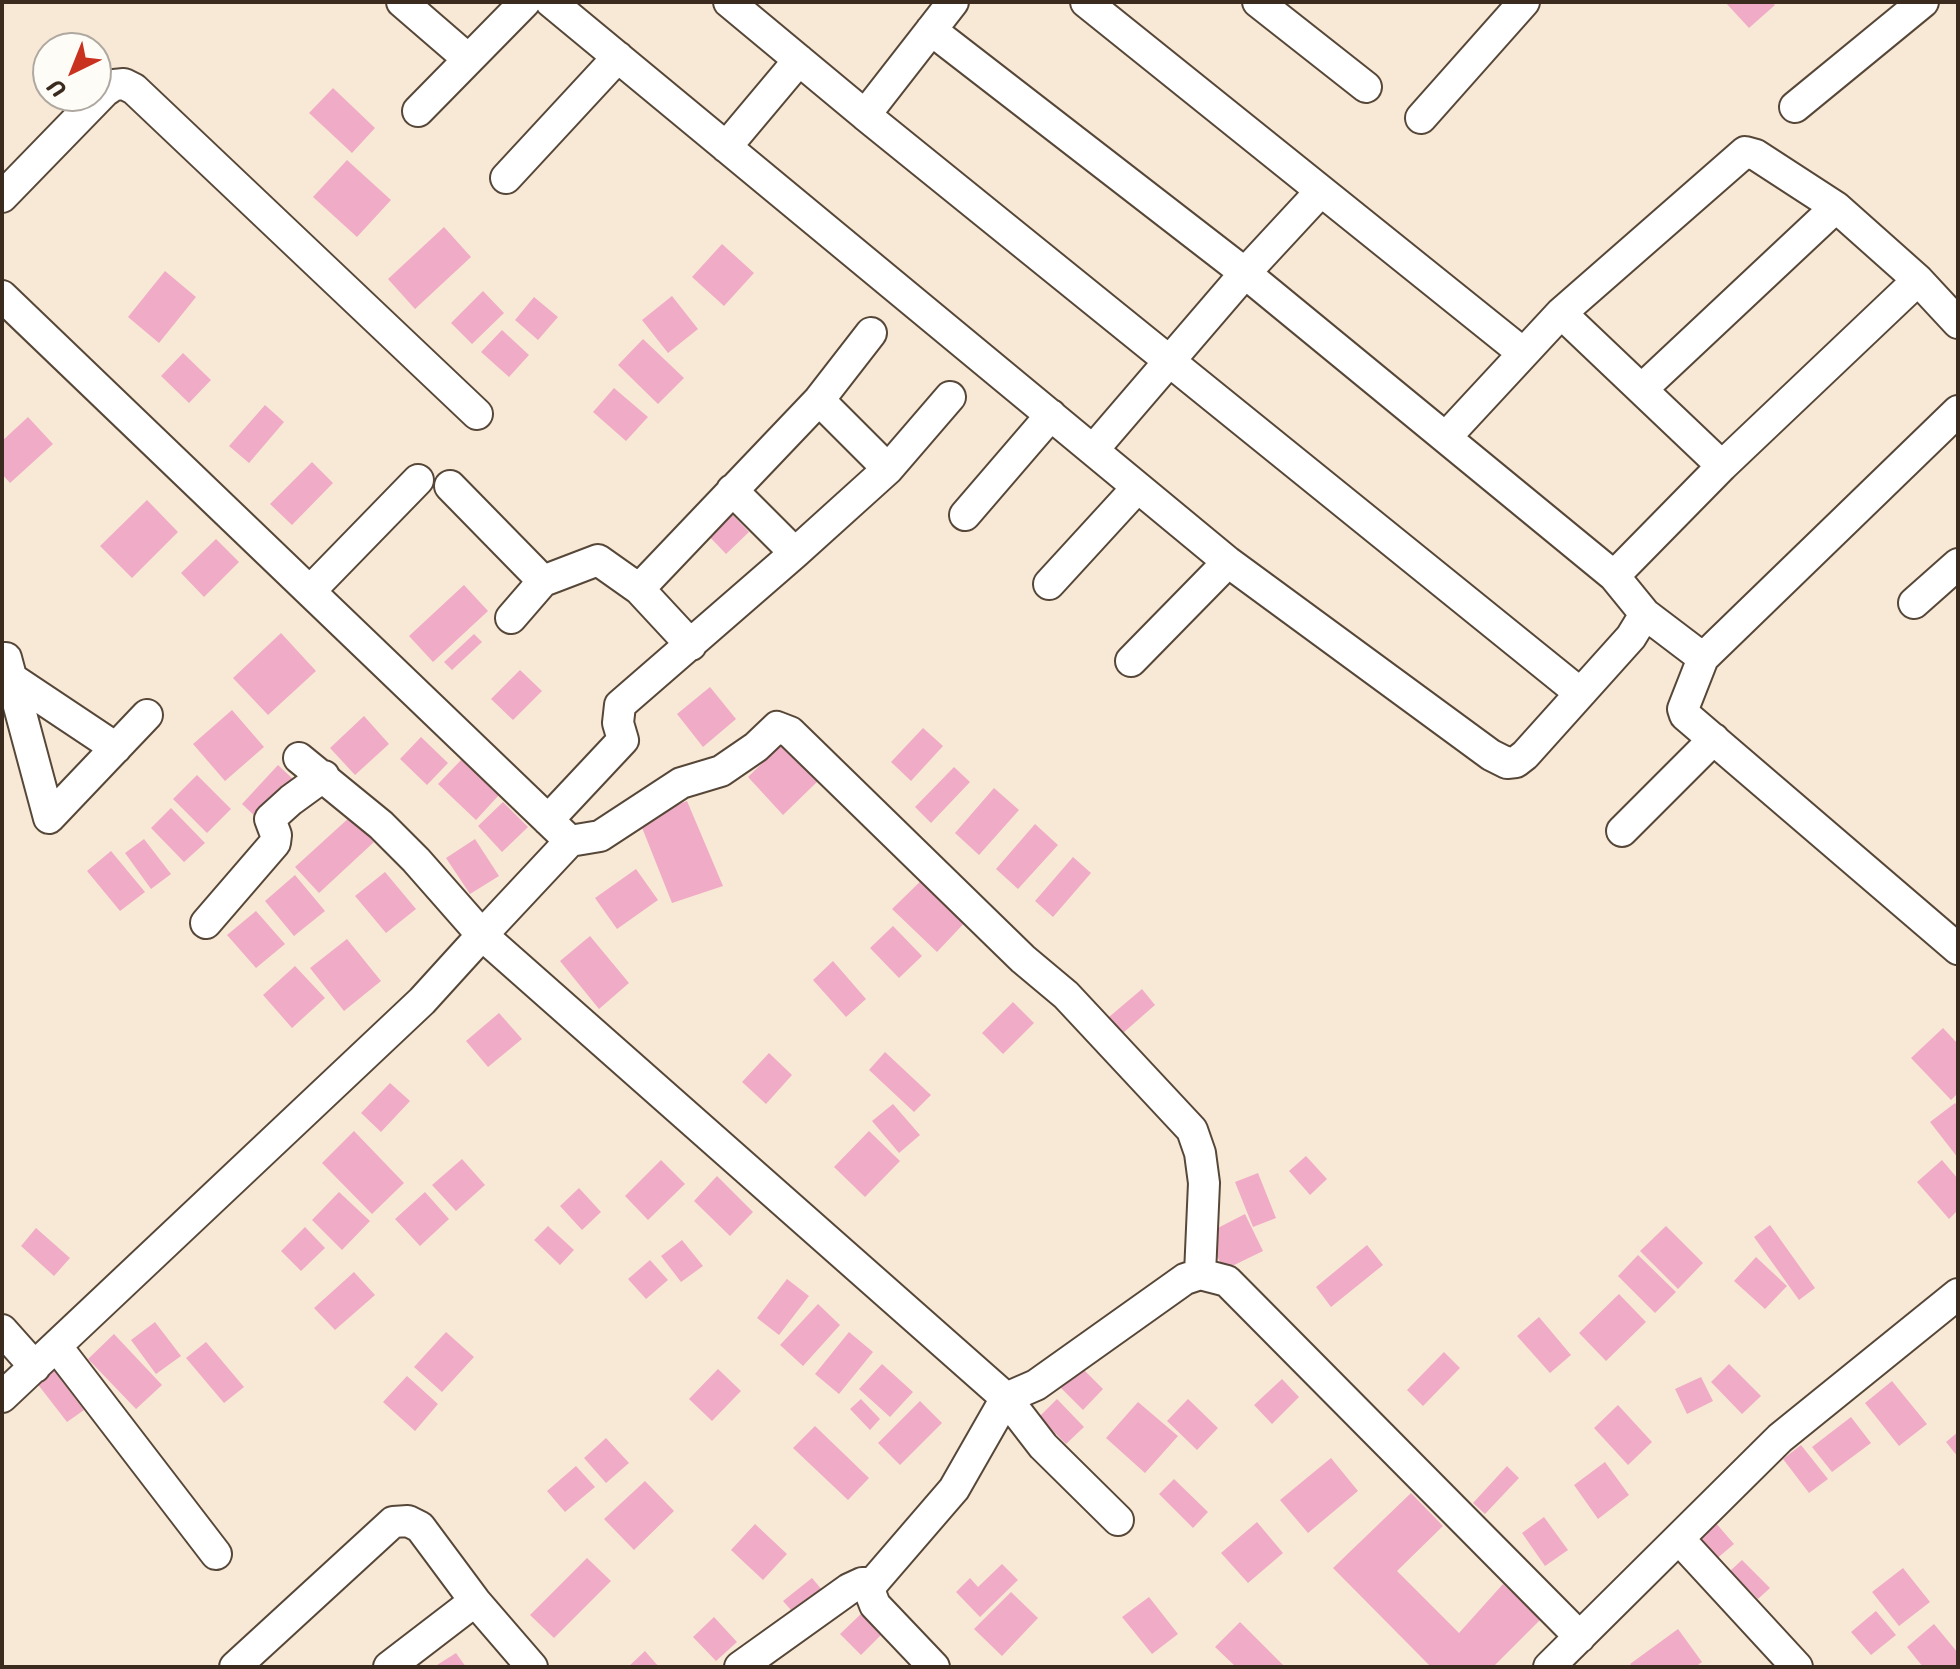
<!DOCTYPE html>
<style>
body{margin:0}
#map{position:relative;width:1960px;height:1669px;overflow:hidden;background:#f7e9d5;font-family:Sriracha,sans-serif}
canvas{display:block}
.frame{position:absolute;inset:0;border:4px solid #3b2a1e;pointer-events:none}
.north{position:absolute;left:32px;top:32px;width:80px;height:80px;box-sizing:border-box;background:#fdfcf7;border:2px solid #afa8a0;border-radius:50%;rotate:223deg;font-size:22px;font-weight:700;line-height:32px;text-align:center;color:#3b2a1e}
.north::after{content:'';display:block;margin:auto;width:28px;height:36px;background:#c8321e;clip-path:polygon(50% 0,100% 100%,50% 72%,0 100%)}
</style>
<div id="map">
<canvas width="1960" height="1669"></canvas>
<div class="frame"></div>
<div class="north">U</div>
</div>
<script>
const c = document.querySelector('canvas').getContext('2d');
c.lineJoin = 'round';
function paint(path, color) {
  c.fillStyle = color;
  c.fill(path, 'evenodd');
}
function toPath(rows) {
  const path = new Path2D();
  for (const r of rows) {
    path.moveTo(r[0], r[1]);
    for (let i = 2; i < r.length; i += 2) path.lineTo(r[i], r[i + 1]);
  }
  return path;
}
function trace(path, color, width, dash) {
  c.strokeStyle = color;
  c.lineWidth = width;
  c.lineCap = dash ? 'butt' : 'round';
  c.setLineDash(dash || []);
  c.stroke(path);
}
paint(toPath([
 [1725,2,1772,2,1775,5,1749,28],
 [333,88,375,128,352,153,309,113],
 [347,160,391,200,357,237,313,197],
 [444,227,471,257,415,309,388,279],
 [722,244,754,273,724,306,692,277],
 [165,271,196,297,159,343,128,317],
 [483,291,504,313,472,344,451,323],
 [672,296,698,329,668,353,642,320],
 [534,297,558,317,538,340,515,320],
 [502,330,529,355,509,377,481,352],
 [643,339,684,378,658,404,618,365],
 [183,353,211,380,189,403,161,376],
 [614,388,648,417,626,441,593,412],
 [265,405,284,422,249,463,229,446],
 [28,417,53,444,10,483,2,474,2,441],
 [312,462,333,483,292,525,270,504],
 [147,500,178,532,132,578,100,546],
 [729,511,749,532,726,554,706,533],
 [216,539,239,562,204,597,181,573],
 [464,585,488,611,433,662,409,636],
 [281,633,316,671,268,715,233,678],
 [474,634,482,642,452,670,444,662],
 [520,670,542,691,513,720,491,699],
 [710,687,736,719,703,747,677,714],
 [232,710,264,747,225,781,193,744],
 [364,716,389,744,355,775,330,748],
 [923,728,943,746,911,781,891,762],
 [421,737,448,763,427,785,400,759],
 [783,743,818,781,783,815,748,777],
 [462,759,499,795,476,820,438,784],
 [278,765,294,780,258,819,242,804],
 [954,767,970,782,931,823,915,807],
 [197,775,231,809,207,833,173,799],
 [994,788,1019,810,979,855,955,833],
 [687,801,723,886,672,903,639,820],
 [503,802,528,827,502,852,478,826],
 [171,808,205,843,184,862,151,828],
 [351,816,374,842,319,893,295,867],
 [1035,824,1058,845,1018,889,996,869],
 [144,839,171,874,151,889,125,853],
 [475,839,499,876,470,894,446,858],
 [111,851,145,892,120,911,87,871],
 [1073,857,1091,873,1053,917,1035,901],
 [636,869,658,900,617,929,595,898],
 [385,872,416,909,386,933,355,896],
 [929,873,970,917,937,952,892,909],
 [295,875,325,911,294,936,265,901],
 [256,911,285,944,256,968,227,935],
 [893,926,922,956,899,978,870,948],
 [590,936,629,983,599,1009,560,961],
 [347,939,381,981,344,1011,310,968],
 [833,961,866,999,846,1017,813,980],
 [295,966,325,998,292,1028,263,995],
 [1142,989,1155,1005,1123,1033,1109,1017],
 [1013,1002,1034,1023,1003,1054,982,1033],
 [499,1013,522,1039,488,1067,466,1041],
 [1943,1028,1958,1044,1958,1093,1951,1100,1911,1058],
 [885,1052,931,1095,914,1112,869,1070],
 [769,1053,792,1075,766,1104,742,1082],
 [390,1083,410,1101,381,1132,361,1113],
 [1955,1103,1958,1107,1958,1158,1930,1122],
 [893,1104,920,1135,899,1153,872,1121],
 [354,1131,404,1183,372,1214,322,1163],
 [869,1131,900,1161,865,1197,834,1167],
 [1306,1156,1327,1179,1310,1195,1289,1171],
 [462,1159,485,1185,456,1211,432,1185],
 [661,1160,685,1184,648,1220,625,1196],
 [1942,1160,1958,1179,1958,1210,1949,1219,1917,1182],
 [1258,1173,1276,1218,1253,1227,1235,1182],
 [717,1176,753,1212,730,1236,694,1201],
 [579,1188,601,1212,582,1230,560,1206],
 [339,1192,370,1221,342,1250,312,1220],
 [425,1192,449,1219,420,1246,395,1219],
 [1245,1214,1263,1251,1224,1270,1206,1234],
 [1770,1225,1815,1288,1799,1300,1754,1237],
 [548,1226,574,1250,560,1265,534,1240],
 [1666,1226,1703,1263,1678,1289,1640,1251],
 [305,1227,325,1248,301,1271,281,1251],
 [36,1228,70,1258,54,1276,21,1246],
 [682,1240,703,1266,681,1282,661,1256],
 [1367,1245,1383,1265,1331,1307,1316,1287],
 [1638,1255,1676,1292,1655,1313,1618,1276],
 [1756,1257,1787,1286,1765,1309,1734,1281],
 [650,1260,668,1280,646,1299,628,1279],
 [354,1272,375,1295,335,1330,314,1308],
 [787,1279,809,1296,779,1335,757,1318],
 [1619,1294,1646,1322,1606,1361,1579,1333],
 [818,1304,840,1325,803,1366,780,1345],
 [1539,1317,1571,1355,1550,1373,1517,1336],
 [155,1322,181,1356,156,1374,131,1340],
 [446,1332,474,1357,442,1392,414,1367],
 [849,1332,873,1352,839,1394,815,1374],
 [114,1334,162,1385,136,1409,88,1359],
 [206,1342,244,1387,224,1403,186,1358],
 [1444,1352,1460,1368,1423,1406,1407,1390],
 [882,1364,913,1392,890,1417,859,1389],
 [1729,1364,1761,1396,1742,1414,1711,1382],
 [1081,1367,1103,1389,1083,1410,1060,1387],
 [53,1369,84,1410,67,1422,36,1382],
 [718,1369,741,1391,712,1421,689,1399],
 [407,1376,438,1404,415,1431,383,1402],
 [1701,1377,1713,1401,1687,1414,1675,1389],
 [1282,1379,1299,1397,1272,1424,1254,1405],
 [1892,1381,1927,1424,1899,1446,1865,1403],
 [861,1399,880,1419,870,1430,850,1409],
 [1057,1399,1084,1427,1066,1444,1039,1417],
 [1188,1399,1218,1428,1197,1450,1167,1421],
 [920,1401,942,1423,900,1465,878,1443],
 [1138,1402,1178,1436,1145,1473,1106,1438],
 [1618,1405,1652,1442,1628,1465,1594,1428],
 [1851,1417,1871,1443,1832,1472,1812,1447],
 [815,1426,869,1478,848,1500,793,1448],
 [1958,1432,1958,1457,1946,1442],
 [606,1438,629,1463,606,1483,584,1458],
 [1801,1445,1828,1479,1809,1493,1783,1459],
 [1331,1458,1358,1491,1308,1533,1280,1500],
 [1605,1462,1629,1495,1598,1519,1574,1485],
 [576,1466,595,1487,565,1512,547,1491],
 [1507,1466,1519,1478,1485,1514,1473,1503],
 [1174,1479,1208,1512,1193,1528,1159,1494],
 [645,1481,674,1511,634,1550,604,1519],
 [1411,1493,1443,1526,1397,1571,1459,1633,1503,1584,1541,1619,1493,1667,1431,1667,1333,1568],
 [1708,1514,1734,1544,1714,1561,1688,1530],
 [1544,1517,1568,1550,1545,1566,1522,1533],
 [1257,1522,1283,1553,1248,1583,1221,1553],
 [755,1524,787,1554,763,1580,731,1550],
 [587,1558,611,1581,554,1638,530,1615],
 [1742,1560,1770,1588,1758,1599,1730,1571],
 [1002,1564,1018,1580,980,1617,956,1592,970,1578,978,1587],
 [1903,1568,1930,1602,1899,1626,1872,1592],
 [812,1578,827,1596,799,1619,783,1601],
 [1011,1592,1038,1618,1002,1656,974,1629],
 [1149,1597,1178,1634,1152,1654,1122,1617],
 [864,1611,884,1632,861,1655,840,1634],
 [1876,1611,1896,1635,1871,1655,1851,1632],
 [714,1617,737,1642,716,1661,693,1637],
 [1240,1622,1285,1667,1236,1667,1215,1647],
 [1934,1624,1958,1653,1958,1667,1923,1667,1907,1647],
 [1678,1629,1702,1662,1695,1667,1633,1667,1630,1664],
 [645,1651,659,1667,628,1667],
 [456,1653,466,1667,439,1667,437,1665]
]), '#f0acc7');
const street = toPath([
 [402,2,468,59],
 [551,2,1228,562,1491,755,1507,763,1516,762,1525,755,1631,637,1645,614,1614,576,1245,273,931,30],
 [729,2,865,115,953,2],
 [1086,2,1523,353],
 [1258,2,1366,87],
 [1795,107,1923,2],
 [418,111,525,2],
 [865,115,1580,693],
 [1421,118,1524,2],
 [726,147,799,60],
 [506,178,618,57],
 [2,197,105,91,114,85,124,84,134,89,477,414],
 [2,296,570,841,482,935,1006,1398,1036,1385,1185,1279,1200,1274,1227,1281,1580,1637],
 [1561,313,1722,466],
 [1642,389,1836,207],
 [819,400,888,469],
 [1958,411,1703,658,1683,709,1685,715,1958,949],
 [1446,437,1561,313,1745,152,1756,155,1836,207,1918,280,1958,323],
 [1093,450,1245,273,1321,191],
 [450,486,543,581],
 [732,490,795,553],
 [965,515,1051,415],
 [1614,576,1722,466,1918,280],
 [1049,584,1137,488],
 [639,589,819,400,871,333],
 [310,591,418,480],
 [1914,603,1958,564],
 [1645,614,1703,658],
 [511,618,543,581,598,560,639,589,691,645],
 [2,658,6,658,49,818,147,715],
 [1131,661,1228,562],
 [11,678,116,748],
 [548,820,623,740,618,723,620,705,795,553,888,469,950,397],
 [1622,831,1714,739],
 [570,841,600,836,681,783,721,771,756,747,777,727,790,732,1023,959,1066,995,1192,1130,1200,1153,1204,1183,1200,1274],
 [206,923,275,843,276,835,270,819,291,800,324,776],
 [2,1330,35,1367],
 [57,1347,216,1554],
 [2,1397,422,1001,482,935,416,860,381,825,299,758],
 [1679,1539,1797,1667],
 [235,1667,393,1522,408,1521,420,1527,475,1601,532,1667],
 [389,1667,475,1601],
 [740,1667,849,1589,862,1583,873,1583],
 [934,1667,875,1605,870,1592,873,1583,954,1489,1006,1398,1043,1446,1118,1520],
 [1549,1667,1780,1438,1958,1294]
]);
trace(street, '#574739', 34);
trace(street, '#fff', 30);
</script>
